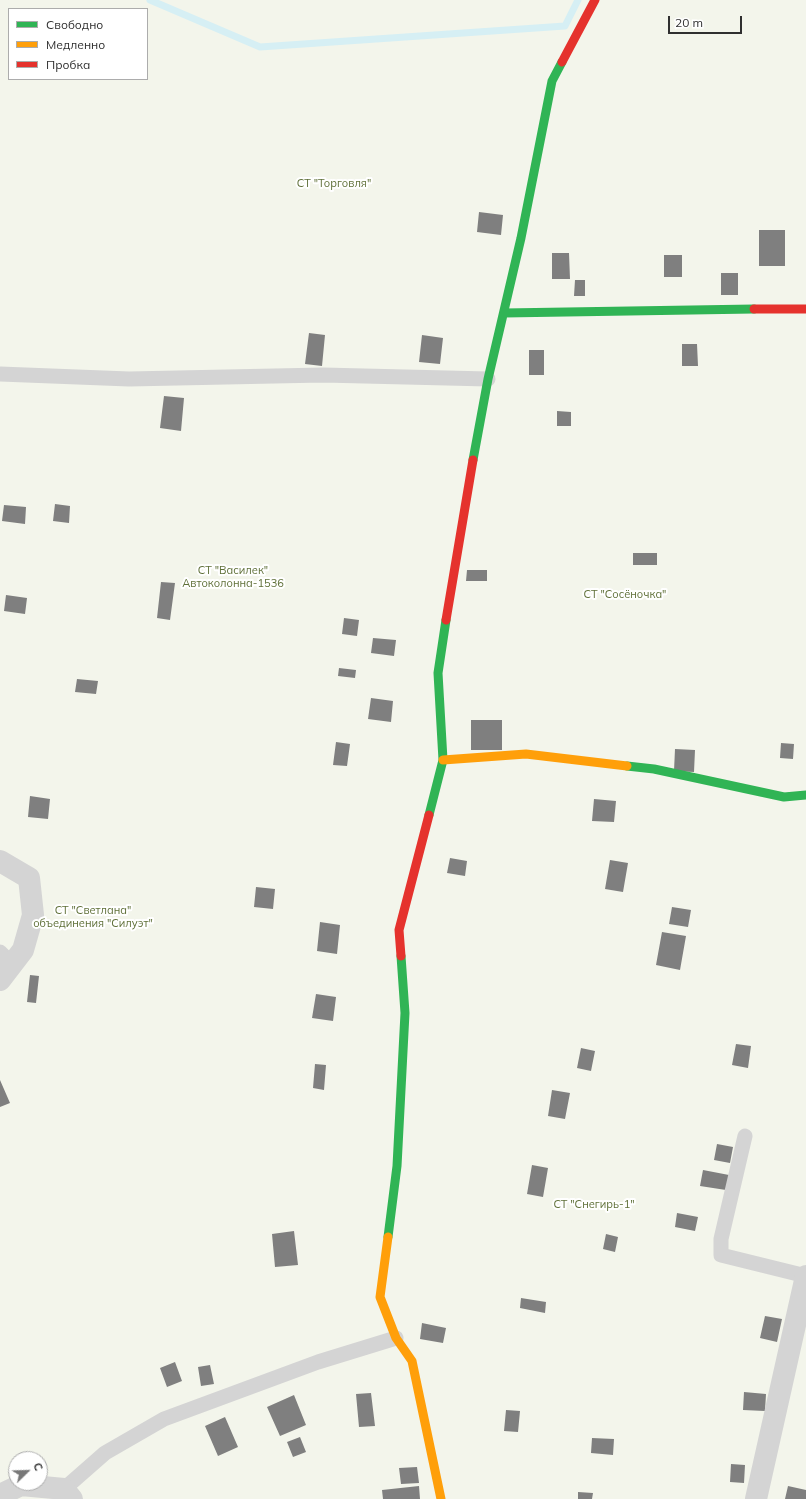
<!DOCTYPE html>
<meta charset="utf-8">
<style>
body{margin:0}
#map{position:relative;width:806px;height:1499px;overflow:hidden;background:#fff;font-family:Mulish,sans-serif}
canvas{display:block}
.legend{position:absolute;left:8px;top:8px;width:140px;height:72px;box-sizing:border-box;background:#fff;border:1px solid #acacac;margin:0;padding:5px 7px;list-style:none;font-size:12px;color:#2f2f2f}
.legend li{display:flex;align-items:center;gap:8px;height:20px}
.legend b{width:20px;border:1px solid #acacac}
.north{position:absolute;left:8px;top:1451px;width:40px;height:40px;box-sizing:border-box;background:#fff;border:1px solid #acacac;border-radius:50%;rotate:67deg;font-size:11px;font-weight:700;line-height:16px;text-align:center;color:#2f2f2f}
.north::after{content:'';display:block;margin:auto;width:14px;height:18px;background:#787878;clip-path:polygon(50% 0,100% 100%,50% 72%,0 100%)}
.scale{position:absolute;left:668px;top:16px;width:74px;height:18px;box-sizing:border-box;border:2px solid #2f2f2f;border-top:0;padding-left:5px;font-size:12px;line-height:14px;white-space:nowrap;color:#2f2f2f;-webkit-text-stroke:3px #fff;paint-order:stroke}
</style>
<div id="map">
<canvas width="806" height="1499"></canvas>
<ul class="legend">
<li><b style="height:5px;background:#30b455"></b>Свободно</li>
<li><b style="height:5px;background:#ff9f0a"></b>Медленно</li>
<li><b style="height:5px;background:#e5322d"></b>Пробка</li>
</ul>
<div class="north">С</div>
<div class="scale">20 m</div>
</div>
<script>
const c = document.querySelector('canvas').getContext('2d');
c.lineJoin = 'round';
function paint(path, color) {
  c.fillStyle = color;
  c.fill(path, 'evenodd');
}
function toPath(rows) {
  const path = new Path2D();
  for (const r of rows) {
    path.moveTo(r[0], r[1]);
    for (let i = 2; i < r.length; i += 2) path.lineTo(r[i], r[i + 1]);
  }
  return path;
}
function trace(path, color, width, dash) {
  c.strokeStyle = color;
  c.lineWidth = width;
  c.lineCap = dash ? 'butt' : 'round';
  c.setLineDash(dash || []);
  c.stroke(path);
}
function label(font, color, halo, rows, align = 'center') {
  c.font = font + ' Mulish,sans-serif';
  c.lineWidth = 4;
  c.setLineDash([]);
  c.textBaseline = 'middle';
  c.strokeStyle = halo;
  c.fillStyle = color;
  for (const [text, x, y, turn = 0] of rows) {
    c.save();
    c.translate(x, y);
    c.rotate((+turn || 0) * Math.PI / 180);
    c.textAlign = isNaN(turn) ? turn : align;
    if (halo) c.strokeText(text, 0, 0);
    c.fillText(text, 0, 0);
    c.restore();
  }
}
paint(toPath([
 [0,0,806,0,806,1499,0,1499],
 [9,9,147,9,147,79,9,79],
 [16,1459,40,1459,40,1483,16,1483]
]), '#f3f5eb');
trace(toPath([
 [150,0,260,47,565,26,578,0]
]), '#d6eff4', 7);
paint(toPath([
 [479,212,503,215,501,235,477,232],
 [759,230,785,230,785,266,759,266],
 [552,253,569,253,570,279,552,279],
 [664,255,682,255,682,277,664,277],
 [721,273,738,273,738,295,721,295],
 [575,280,585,280,585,296,574,296],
 [309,333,325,335,322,366,305,364],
 [422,335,443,338,440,364,419,362],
 [682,344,697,344,698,366,682,366],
 [529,350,544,350,544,375,529,375],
 [164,396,184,398,181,431,160,428],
 [557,411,571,412,571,426,557,426],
 [55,504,70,506,69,523,53,521],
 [4,505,26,507,25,524,2,521],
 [633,553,657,553,657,565,633,565],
 [467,570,487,570,487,581,466,581],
 [161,582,175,583,170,620,157,618],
 [6,595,27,598,25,614,4,611],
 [344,618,359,620,357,636,342,634],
 [373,638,396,640,394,656,371,653],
 [339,668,356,670,355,678,338,676],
 [77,679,98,681,96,694,75,692],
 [371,698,393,701,391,722,368,719],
 [471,720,502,720,502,750,471,750],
 [336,742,350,744,347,766,333,765],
 [781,743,794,744,793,759,780,758],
 [675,749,695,750,694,772,674,771],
 [30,796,50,799,48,819,28,817],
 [594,799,616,801,614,822,592,821],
 [450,858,467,861,465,876,447,873],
 [610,860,628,863,623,892,605,889],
 [256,887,275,889,273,909,254,907],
 [672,907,691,910,688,927,669,924],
 [320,922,340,925,337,954,317,951],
 [662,932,686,936,680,970,656,965],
 [30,975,39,976,36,1003,27,1002],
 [316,994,336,997,333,1021,312,1018],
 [736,1044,751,1046,748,1068,732,1065],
 [581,1048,595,1051,591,1071,577,1068],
 [315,1064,326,1065,324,1090,313,1088],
 [0,1080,10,1103,0,1107],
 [552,1090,570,1093,565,1119,548,1116],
 [717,1144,733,1147,730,1163,714,1160],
 [532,1165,548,1168,543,1197,527,1194],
 [703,1170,729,1175,726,1190,700,1186],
 [677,1213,698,1217,695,1231,675,1227],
 [294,1231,298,1265,275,1267,272,1234],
 [606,1234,618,1237,615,1252,603,1249],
 [521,1298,546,1302,545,1313,520,1308],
 [765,1316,782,1319,777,1342,760,1338],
 [422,1323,446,1328,443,1343,420,1339],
 [175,1362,182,1381,167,1387,160,1368],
 [210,1365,214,1384,201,1386,198,1367],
 [744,1392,766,1394,765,1411,743,1410],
 [371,1393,375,1426,359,1427,356,1394],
 [294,1395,306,1425,280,1436,267,1407],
 [506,1410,520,1411,518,1432,504,1431],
 [225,1417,238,1447,218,1456,205,1426],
 [300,1437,306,1452,293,1457,287,1442],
 [592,1438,614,1439,613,1455,591,1453],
 [731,1464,745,1465,744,1483,730,1482],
 [417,1467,419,1483,401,1484,399,1468],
 [419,1486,420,1499,383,1499,382,1490],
 [788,1486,806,1490,806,1499,785,1499],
 [578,1492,593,1493,592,1499,578,1499]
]), '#7f7f7f');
trace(toPath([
 [0,374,129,379,323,375,488,379],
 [0,952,12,964],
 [745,1136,721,1239,721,1255,806,1276],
 [64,1489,105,1453,164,1419,318,1362,396,1338]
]), '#d4d4d4', 15);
trace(toPath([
 [0,861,29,878,33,915,23,950,0,980],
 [0,1495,21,1485,64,1489,72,1499],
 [756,1499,806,1276]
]), '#d4d4d4', 22);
trace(toPath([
 [504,313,754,309],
 [473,460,488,379,521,238,552,81,562,62],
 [627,766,654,769,784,797,806,795],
 [429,815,443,760,438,673,446,620],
 [388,1237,397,1166,405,1013,401,956]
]), '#30b455', 9);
trace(toPath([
 [443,760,526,754,627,766],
 [388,1237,380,1297,396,1338,412,1361,441,1499]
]), '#ff9f0a', 9);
trace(toPath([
 [562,62,595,0],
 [754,309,806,309],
 [446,620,473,460],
 [401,956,399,930,429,815]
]), '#e5322d', 9);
label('11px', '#5e6f37', '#fff', [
 ["СТ \"Торговля\"",334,184],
 ["СТ \"Василек\"",233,571],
 ["Автоколонна-1536",233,584],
 ["СТ \"Сосёночка\"",625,595],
 ["СТ \"Светлана\"",93,911],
 ["объединения \"Силуэт\"",93,924],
 ["СТ \"Снегирь-1\"",594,1205]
]);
</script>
